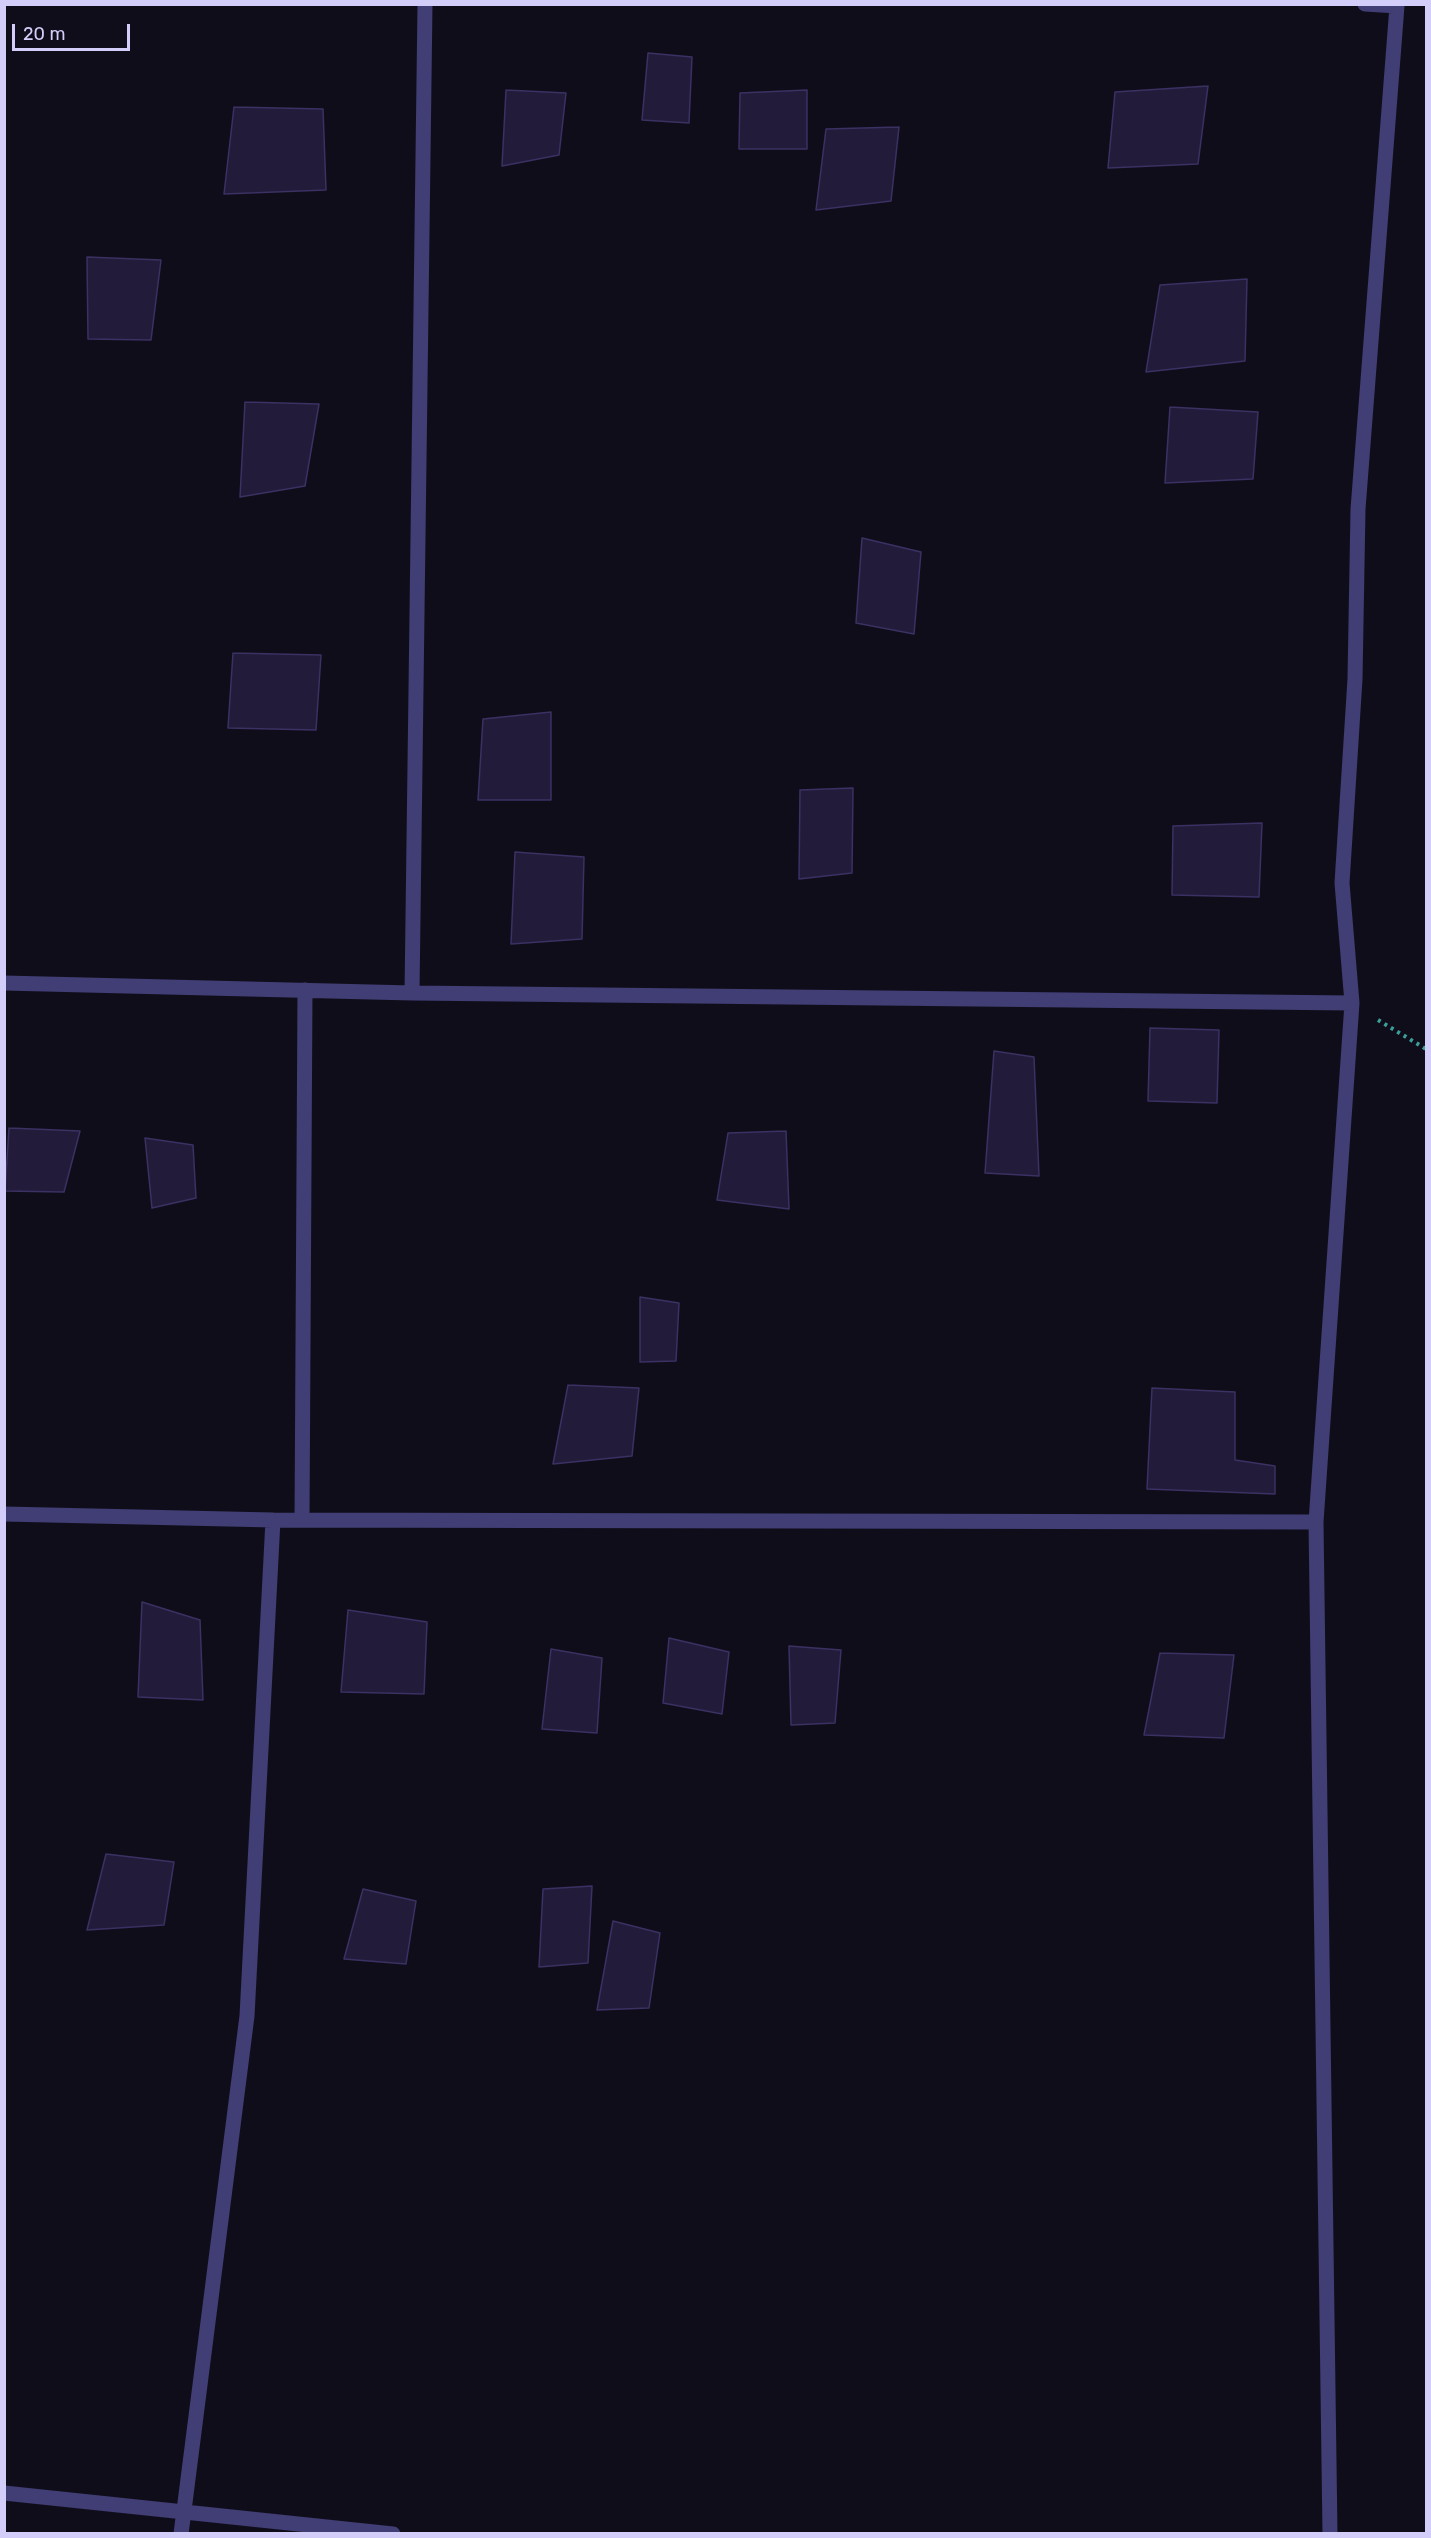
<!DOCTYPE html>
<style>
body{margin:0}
#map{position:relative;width:1431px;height:2538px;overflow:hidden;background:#100d1b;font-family:Rubik,sans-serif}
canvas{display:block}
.frame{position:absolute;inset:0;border:6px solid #d3cef9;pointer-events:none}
.scale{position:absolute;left:12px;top:24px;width:118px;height:27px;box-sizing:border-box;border:3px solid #d3cef9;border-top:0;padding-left:8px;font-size:18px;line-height:21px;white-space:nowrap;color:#d3cef9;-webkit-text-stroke:4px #100d1b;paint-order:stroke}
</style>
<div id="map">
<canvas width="1431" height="2538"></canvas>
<div class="frame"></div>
<div class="scale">20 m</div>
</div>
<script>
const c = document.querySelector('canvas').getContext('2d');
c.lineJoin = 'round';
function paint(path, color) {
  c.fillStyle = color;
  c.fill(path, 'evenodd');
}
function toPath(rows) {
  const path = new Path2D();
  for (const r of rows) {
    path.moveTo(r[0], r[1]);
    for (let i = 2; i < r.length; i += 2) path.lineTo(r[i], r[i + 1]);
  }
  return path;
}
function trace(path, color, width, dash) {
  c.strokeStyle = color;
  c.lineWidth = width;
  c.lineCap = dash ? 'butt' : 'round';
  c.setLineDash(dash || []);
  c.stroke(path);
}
const building = toPath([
 [648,53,692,57,689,123,642,120,648,53],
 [1208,86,1198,164,1108,168,1115,92,1208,86],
 [506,90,566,93,559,155,502,166,506,90],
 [807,90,807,149,739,149,740,93,807,90],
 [234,107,323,109,326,190,224,194,234,107],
 [899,127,891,201,816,210,826,129,899,127],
 [87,257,161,260,151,340,88,339,87,257],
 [1247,279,1245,361,1146,372,1160,285,1247,279],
 [245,402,319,404,305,486,240,497,245,402],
 [1170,407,1258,412,1253,479,1165,483,1170,407],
 [862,538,921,552,914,634,856,623,862,538],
 [233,653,321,655,316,730,228,728,233,653],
 [551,712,551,800,478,800,483,719,551,712],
 [853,788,852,873,799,879,800,790,853,788],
 [1262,823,1259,897,1172,895,1173,826,1262,823],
 [515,852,584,857,582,939,511,944,515,852],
 [1150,1028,1219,1030,1217,1103,1148,1101,1150,1028],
 [994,1051,1034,1057,1039,1176,985,1173,994,1051],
 [9,1128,80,1131,64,1192,5,1191,9,1128],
 [786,1131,789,1209,717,1200,728,1133,786,1131],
 [145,1138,193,1145,196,1198,152,1208,145,1138],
 [640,1297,679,1303,676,1361,640,1362,640,1297],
 [568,1385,639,1388,632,1456,553,1464,568,1385],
 [1152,1388,1235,1392,1235,1460,1275,1466,1275,1494,1147,1489,1152,1388],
 [142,1602,200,1620,203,1700,138,1697,142,1602],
 [348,1610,427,1622,424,1694,341,1692,348,1610],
 [669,1638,729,1652,722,1714,663,1703,669,1638],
 [789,1646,841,1650,835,1723,791,1725,789,1646],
 [551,1649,602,1658,597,1733,542,1729,551,1649],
 [1160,1653,1234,1655,1224,1738,1144,1735,1160,1653],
 [106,1854,174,1862,164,1925,87,1930,106,1854],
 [592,1886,588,1963,539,1967,543,1889,592,1886],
 [363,1889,416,1901,406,1964,344,1959,363,1889],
 [613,1921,660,1933,649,2008,597,2010,613,1921]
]);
paint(building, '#221c3a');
trace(building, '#3b3163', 1.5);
trace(toPath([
 [1378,1020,1426,1049]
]), '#3b9f99', 4, [3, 4.5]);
trace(toPath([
 [4,983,412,993,1352,1003],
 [412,993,425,4],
 [4,1514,273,1520,1316,1522],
 [302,1520,305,990],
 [4,2493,393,2534],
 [181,2534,247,2016,273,1520],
 [1330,2534,1316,1522,1352,1003,1342,883,1355,679,1358,509,1397,6,1365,4]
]), '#403e74', 15);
</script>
